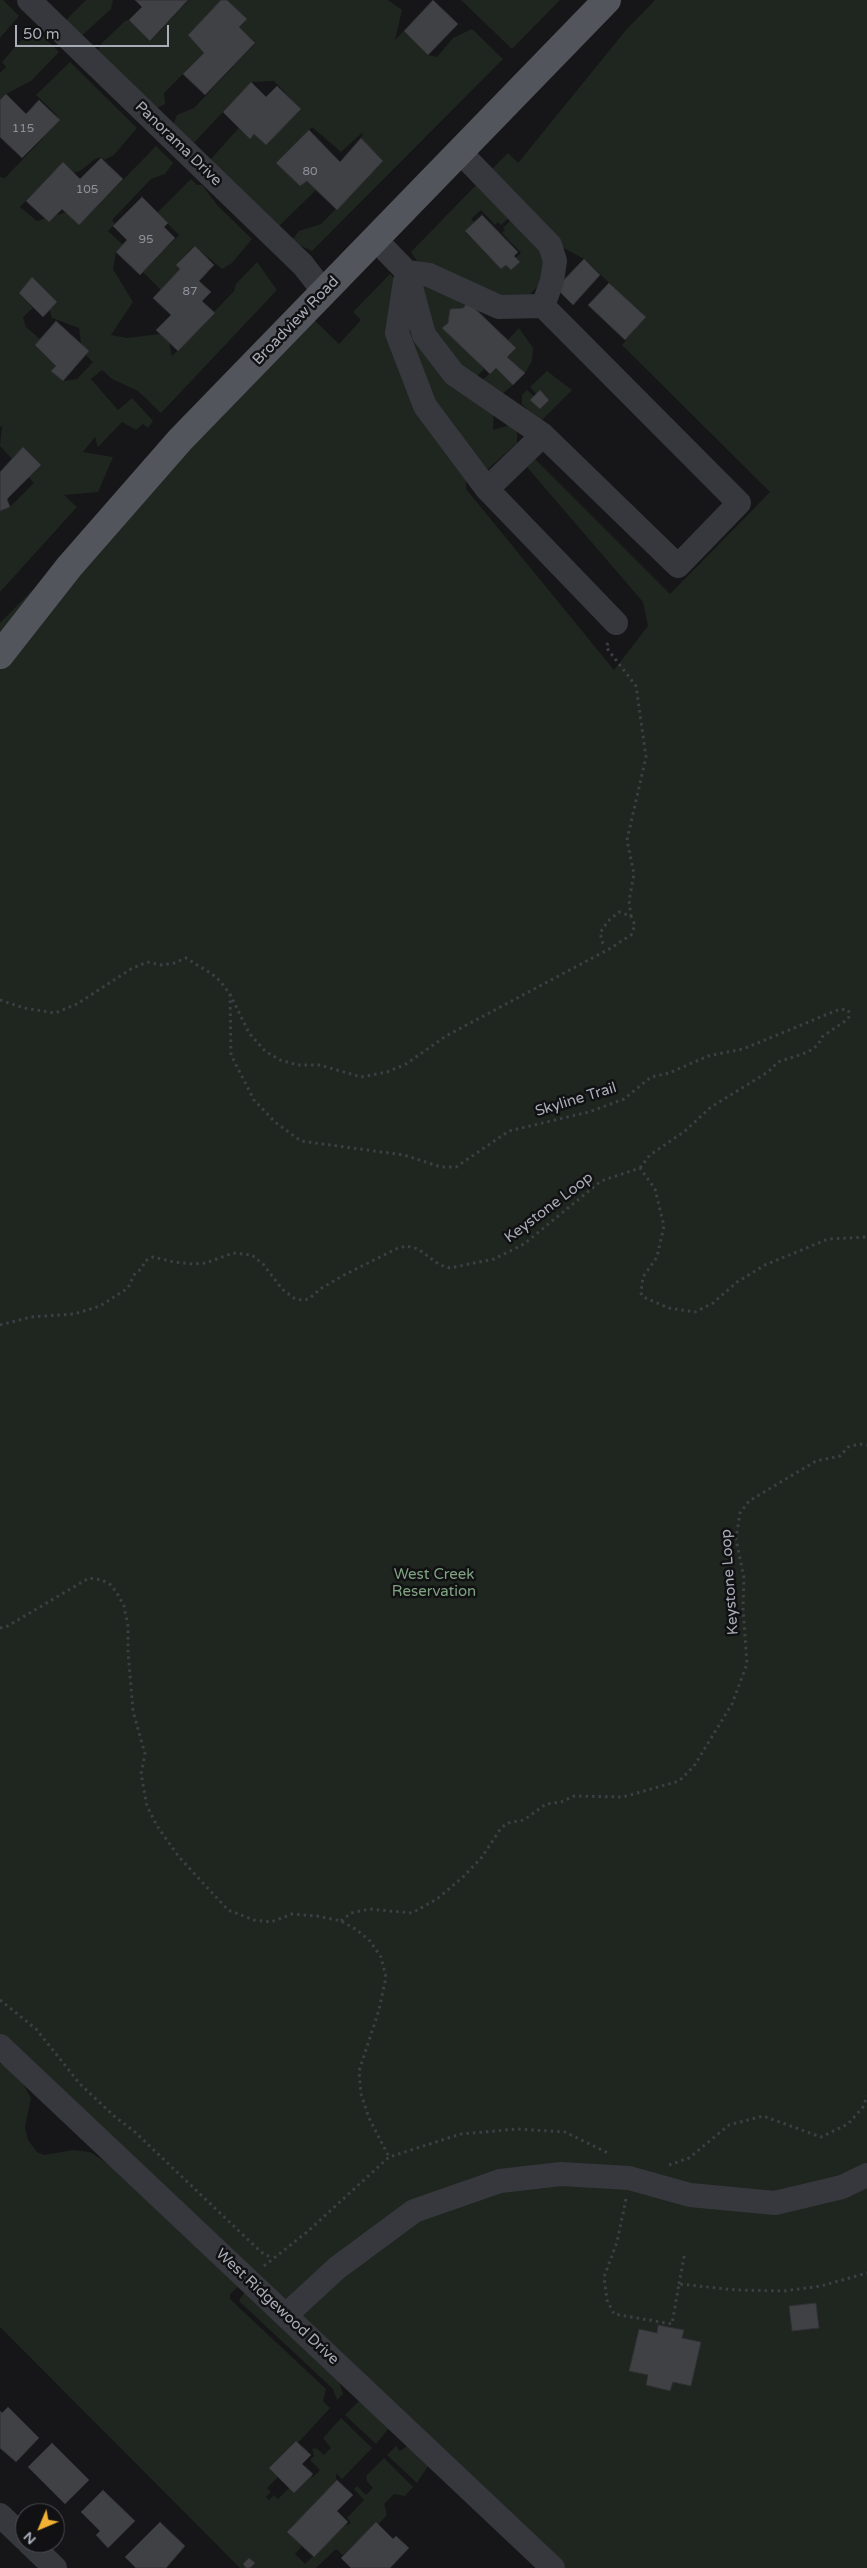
<!DOCTYPE html>
<style>
body{margin:0}
#map{position:relative;width:867px;height:2568px;overflow:hidden;background:#161618;font-family:"Varela Round",sans-serif}
canvas{display:block}
.north{position:absolute;left:15px;top:2503px;width:50px;height:50px;box-sizing:border-box;background:#111113;border:1px solid #4d4f55;border-radius:50%;rotate:225deg;font-size:14px;font-weight:700;line-height:20px;text-align:center;color:#a8adb8}
.north::after{content:'';display:block;margin:auto;width:18px;height:22px;background:#f2b134;clip-path:polygon(50% 0,100% 100%,50% 72%,0 100%)}
.scale{position:absolute;left:15px;top:25px;width:154px;height:22px;box-sizing:border-box;border:2px solid #a8adb8;border-top:0;padding-left:6px;font-size:15px;line-height:18px;white-space:nowrap;color:#a8adb8;-webkit-text-stroke:4px #111113;paint-order:stroke}
</style>
<div id="map">
<canvas width="867" height="2568"></canvas>
<div class="north">N</div>
<div class="scale">50 m</div>
</div>
<script>
const c = document.querySelector('canvas').getContext('2d');
c.lineJoin = 'round';
function paint(path, color) {
  c.fillStyle = color;
  c.fill(path, 'evenodd');
}
function toPath(rows) {
  const path = new Path2D();
  for (const r of rows) {
    path.moveTo(r[0], r[1]);
    for (let i = 2; i < r.length; i += 2) path.lineTo(r[i], r[i + 1]);
  }
  return path;
}
function trace(path, color, width, dash) {
  c.strokeStyle = color;
  c.lineWidth = width;
  c.lineCap = dash ? 'butt' : 'round';
  c.setLineDash(dash || []);
  c.stroke(path);
}
function label(font, color, halo, rows, align = 'center') {
  c.font = font + ' "Varela Round",sans-serif';
  c.lineWidth = 5;
  c.setLineDash([]);
  c.textBaseline = 'middle';
  c.strokeStyle = halo;
  c.fillStyle = color;
  for (const [text, x, y, turn = 0] of rows) {
    c.save();
    c.translate(x, y);
    c.rotate((+turn || 0) * Math.PI / 180);
    c.textAlign = isNaN(turn) ? turn : align;
    if (halo) c.strokeText(text, 0, 0);
    c.fillText(text, 0, 0);
    c.restore();
  }
}
paint(toPath([
 [0,0,3,0,19,16,0,38],
 [86,0,113,0,111,9,78,39,63,23],
 [189,0,221,0,188,35,204,53,164,93,165,104,153,110,96,54,102,43,125,21,129,20,151,41],
 [227,0,388,0,402,10,395,40,404,31,428,55,437,57,453,38,472,29,503,59,312,251,291,241,299,231,321,224,383,161,361,138,363,132,341,152,312,127,276,163,300,186,307,181,316,190,277,228,208,162,239,128,250,138,254,134,266,144,301,109,274,81,251,82,191,146,172,128,177,115,194,108,255,44,239,27,246,19],
 [461,0,560,0,512,49],
 [655,0,867,0,867,2568,557,2568,0,2042,0,623,180,440,304,310,339,344,361,320,353,312,390,274,397,281,407,300,494,409,493,430,507,426,508,416,517,424,517,443,487,470,466,462,466,489,614,670,648,626,643,602,526,466,534,458,670,594,770,492,622,345,645,317,584,259,560,246,487,174,508,153,518,163,626,30],
 [36,29,59,52,31,81,6,94,0,100,0,73,6,67,2,62,24,37],
 [70,62,137,128,114,155,104,160,101,157,95,159,80,171,63,175,56,169,20,207,37,221,73,210,87,217,156,146,173,163,165,174,151,179,112,220,115,224,108,231,123,245,116,252,113,269,133,302,111,335,127,338,167,333,172,356,234,291,236,284,257,262,277,290,161,413,138,391,112,379,102,370,91,379,118,410,132,398,153,421,148,428,143,424,136,430,122,422,98,447,95,437,83,452,113,457,98,492,64,495,77,507,0,592,0,511,10,507,34,483,0,446,2,426,0,427,0,177,5,178,43,138,45,127,57,115,36,95],
 [32,278,48,293,47,300,52,318,79,328,82,351,93,362,77,379,63,381,52,371,56,366,35,345,40,339,26,327,23,317,33,308,19,293],
 [191,179,197,185,202,185,218,206,252,239,232,263,222,269,194,246,176,265,180,269,161,290,143,272,179,235,157,213],
 [478,183,512,215,501,225,498,222,495,225,481,210,471,219,474,222,465,232,501,269,506,265,511,270,520,262,516,258,521,253,502,233,505,230,503,228,514,217,548,258,545,279,523,301,501,296,419,264,411,252],
 [426,282,483,303,480,313,468,302,463,308,450,309,448,323,443,328,484,369,474,380,430,331,417,293],
 [519,328,533,348,532,361,525,373,507,357,516,348,508,340],
 [496,368,513,385,502,394,479,383],
 [547,371,572,390,540,422,522,404,522,395,527,390,534,396,549,400,540,390,536,394,530,387],
 [2,2063,22,2082,31,2098,25,2127,28,2140,37,2152,44,2155,73,2150,90,2152,110,2165,238,2287,230,2294,230,2299,326,2389,323,2401,330,2408,298,2443,296,2441,269,2468,278,2477,267,2488,271,2492,266,2497,269,2500,274,2495,278,2499,289,2488,294,2493,311,2476,313,2477,320,2470,310,2460,314,2456,312,2449,316,2448,324,2455,331,2448,323,2438,341,2418,372,2448,342,2479,336,2473,336,2482,302,2546,295,2554,305,2564,344,2526,351,2523,347,2518,364,2500,354,2489,357,2486,366,2495,373,2488,367,2481,366,2476,384,2458,413,2487,405,2496,394,2494,384,2504,387,2515,378,2525,375,2523,343,2555,336,2549,316,2568,240,2568,0,2327,0,2064],
 [245,2292,339,2382,343,2394,337,2400,333,2389,240,2302,239,2300],
 [359,2401,389,2428,376,2444,345,2415],
 [396,2446,400,2451,407,2446,428,2466,417,2483,387,2455]
]), '#1e261f');
const building = toPath([
 [135,0,188,0,150,41,129,20,142,7,135,0],
 [221,0,227,0,247,19,239,27,255,43,205,95,183,74,204,53,188,35,221,0],
 [433,0,458,24,428,55,404,31,433,0],
 [251,82,266,97,277,86,301,109,266,145,254,134,250,139,223,112,251,82],
 [6,94,26,114,39,100,60,120,22,158,0,137,0,100,6,94],
 [309,130,340,162,361,138,383,161,337,210,307,181,300,186,276,163,309,130],
 [101,158,123,179,79,225,62,209,49,222,26,201,63,162,80,179,101,158],
 [142,197,168,223,164,227,175,238,140,275,116,252,127,240,113,226,142,197],
 [482,215,518,252,514,256,520,262,511,270,506,265,501,269,465,231,482,215],
 [195,246,214,265,199,281,211,292,202,301,215,313,178,351,156,330,171,315,153,298,180,269,176,265,195,246],
 [584,259,600,275,573,305,556,288,584,259],
 [32,277,57,302,43,317,19,293,32,277],
 [609,283,646,317,625,340,588,305,609,283],
 [468,302,516,348,507,357,525,373,513,385,496,368,490,374,442,328,448,323,450,309,463,308,468,302],
 [56,321,89,351,63,381,51,371,56,366,35,345,56,321],
 [540,390,549,400,540,409,530,400,540,390],
 [23,447,41,465,7,499,10,507,0,511,0,472,23,447],
 [816,2303,819,2328,792,2331,789,2306,816,2303],
 [658,2325,684,2330,682,2338,701,2342,691,2386,673,2382,670,2391,646,2385,648,2375,629,2371,639,2329,657,2333,658,2325],
 [8,2407,39,2438,16,2462,0,2448,0,2411,2,2413,8,2407],
 [296,2441,311,2455,302,2464,313,2474,294,2493,269,2468,296,2441],
 [52,2443,89,2480,65,2504,28,2467,52,2443],
 [337,2480,353,2495,337,2511,348,2522,314,2557,287,2532,337,2480],
 [103,2490,135,2521,108,2548,96,2535,100,2531,81,2512,103,2490],
 [160,2522,185,2546,166,2568,136,2568,125,2557,160,2522],
 [376,2522,393,2539,396,2536,409,2548,390,2568,351,2568,341,2558,376,2522],
 [249,2558,255,2563,250,2568,246,2568,243,2564,249,2558]
]);
paint(building, '#404145');
trace(building, '#303034', 1);
trace(toPath([
 [608,643,606,647,636,686,646,757,627,840,634,874,629,901,631,916],
 [230,994,231,1055,254,1100,275,1122,301,1141,404,1155,441,1167,456,1167,509,1131,589,1112,624,1099,651,1077,669,1073,708,1056,743,1049,840,1009,848,1010,850,1014,848,1019,822,1037,818,1045,808,1052,778,1062,768,1072,711,1107,685,1131,650,1155,640,1168],
 [0,1000,24,1008,55,1013,77,1004,131,969,147,962,161,965,174,963,186,958,212,974,220,981,230,994,249,1033,265,1051,280,1060,298,1065,320,1065,361,1077,387,1072,406,1064,446,1036,611,948,631,935,635,925,631,916,619,912,608,921,600,933,603,944],
 [0,1325,31,1317,74,1314,100,1306,128,1288,134,1275,142,1268,145,1261,153,1257,174,1262,193,1264,206,1263,233,1253,252,1255,263,1264,282,1289,294,1298,301,1300,309,1299,320,1289,344,1275,398,1248,407,1246,418,1249,440,1265,450,1268,494,1259,524,1244,601,1181,640,1168,655,1189,664,1226,657,1257,643,1277,641,1293,643,1297,669,1308,695,1312,713,1303,737,1282,765,1265,828,1239,867,1237],
 [0,1628,6,1627,89,1578,102,1580,111,1585,117,1593,124,1606,128,1626,128,1651,133,1711,145,1754,141,1774,147,1806,157,1826,179,1857,228,1910,254,1920,271,1922,292,1914,317,1916,341,1921,357,1930,370,1941,381,1957,386,1977,379,2010,359,2071,361,2094,369,2118,389,2157],
 [341,1921,351,1913,369,1909,412,1913,437,1899,463,1877,482,1857,501,1828,508,1823,524,1820,546,1804,561,1802,574,1796,623,1797,679,1781,694,1766,732,1704,747,1664,743,1608,744,1578,736,1539,740,1513,749,1501,816,1461,840,1456,848,1447,859,1444,867,1445],
 [0,2000,36,2029,80,2084,114,2116,135,2132,261,2252,272,2258],
 [669,2165,689,2158,729,2125,763,2116,821,2137,848,2124,863,2107,867,2096],
 [626,2199,617,2242,604,2277,607,2300,614,2314,672,2324,679,2284,736,2290,784,2291,821,2286,867,2273],
 [264,2266,307,2232,389,2157,461,2134,517,2129,565,2132,608,2153],
 [679,2284,685,2252]
]), '#3d3f44', 3, [2.5, 4]);
trace(toPath([
 [29,0,303,265,324,292],
 [459,151,550,245,555,261,552,281,543,306],
 [374,238,407,272,424,335,454,374,543,435,678,566,739,503,543,306,499,307,429,275,407,272],
 [405,281,397,333,425,406,487,489],
 [543,435,487,489,616,623],
 [0,2046,553,2568],
 [286,2315,337,2268,414,2211,500,2181,561,2174,629,2178,690,2195,775,2203,842,2187,867,2175],
 [0,2515,25,2539],
 [29,2543,55,2568]
]), '#37383d', 24);
trace(toPath([
 [0,655,69,567,180,440,607,0]
]), '#53555c', 28);
label('12px', '#8e929b', null, [
 ["115",23,129],
 ["80",310,172],
 ["105",87,190],
 ["95",146,240],
 ["87",190,292]
]);
label('15px', '#a8adb8', '#111113', [
 ["Panorama Drive",178,144,44],
 ["Broadview Road",296,321,-46],
 ["Skyline Trail",576,1100,-17],
 ["Keystone Loop",549,1208,-37],
 ["Keystone Loop",730,1582,-94],
 ["West Ridgewood Drive",277,2307,43]
]);
label('15px', '#7fa381', '#111113', [
 ["West Creek",434,1575],
 ["Reservation",434,1592]
]);
</script>
